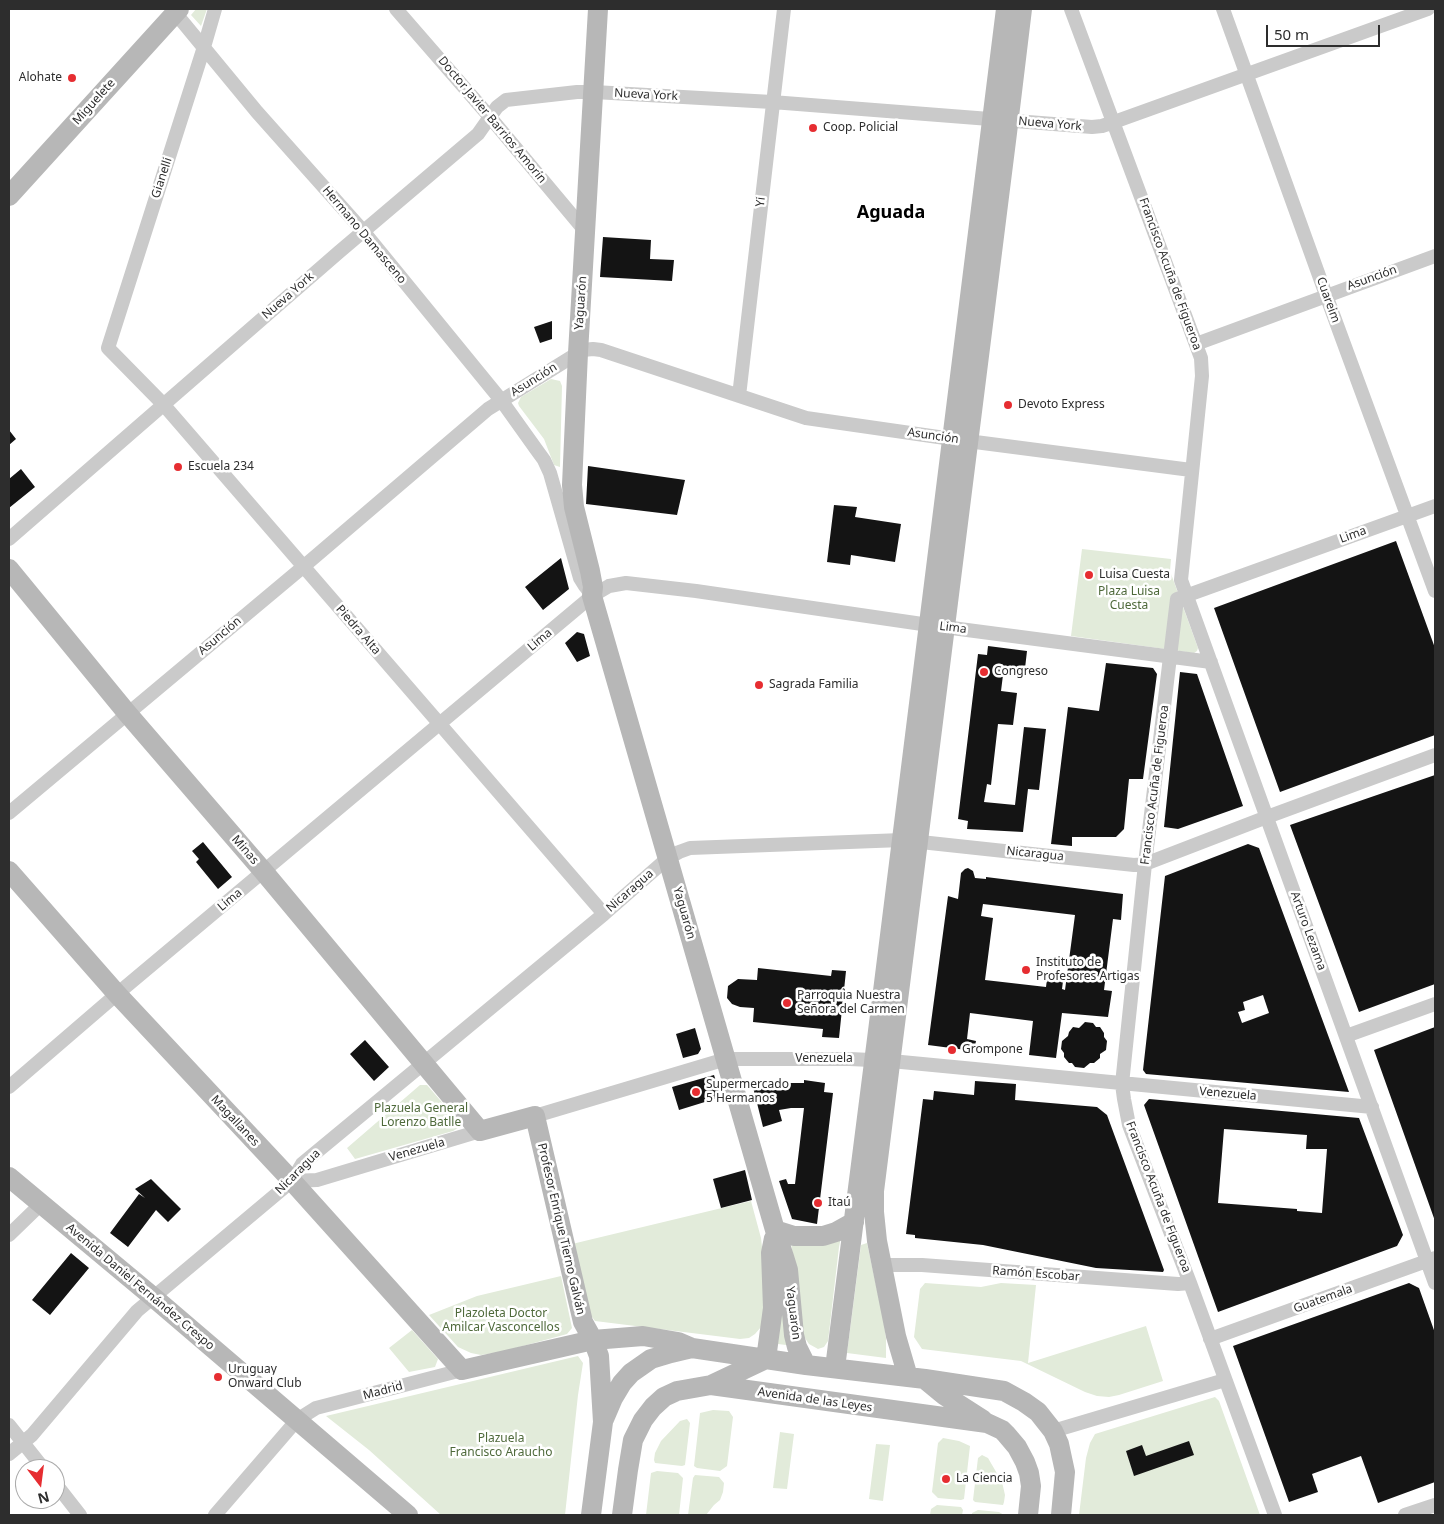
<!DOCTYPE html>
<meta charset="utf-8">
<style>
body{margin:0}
#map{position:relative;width:1444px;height:1524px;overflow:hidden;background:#fff;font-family:"Noto Sans",sans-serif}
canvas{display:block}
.frame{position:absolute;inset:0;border:10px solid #2d2d2d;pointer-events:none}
.north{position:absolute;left:15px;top:1459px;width:50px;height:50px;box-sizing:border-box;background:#fff;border:1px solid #ababab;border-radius:50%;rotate:165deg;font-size:14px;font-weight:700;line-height:20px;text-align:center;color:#2d2d2d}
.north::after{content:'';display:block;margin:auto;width:18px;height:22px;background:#e62d31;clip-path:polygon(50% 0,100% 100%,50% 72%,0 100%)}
.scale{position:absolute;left:1266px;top:25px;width:114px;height:22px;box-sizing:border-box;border:2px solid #2d2d2d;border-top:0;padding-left:6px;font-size:15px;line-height:18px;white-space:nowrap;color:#2d2d2d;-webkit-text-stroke:4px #fff;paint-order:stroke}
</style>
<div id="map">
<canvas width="1444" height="1524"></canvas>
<div class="frame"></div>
<div class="north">N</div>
<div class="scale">50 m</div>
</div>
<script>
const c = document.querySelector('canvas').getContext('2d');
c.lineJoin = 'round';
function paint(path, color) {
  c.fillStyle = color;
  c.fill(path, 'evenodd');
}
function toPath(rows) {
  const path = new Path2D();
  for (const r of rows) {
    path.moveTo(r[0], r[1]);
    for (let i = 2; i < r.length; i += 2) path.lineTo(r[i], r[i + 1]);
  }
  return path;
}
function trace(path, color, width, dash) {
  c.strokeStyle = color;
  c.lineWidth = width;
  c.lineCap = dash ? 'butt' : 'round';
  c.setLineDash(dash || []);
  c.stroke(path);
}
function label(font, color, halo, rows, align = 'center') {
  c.font = font + ' "Noto Sans",sans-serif';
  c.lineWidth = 5;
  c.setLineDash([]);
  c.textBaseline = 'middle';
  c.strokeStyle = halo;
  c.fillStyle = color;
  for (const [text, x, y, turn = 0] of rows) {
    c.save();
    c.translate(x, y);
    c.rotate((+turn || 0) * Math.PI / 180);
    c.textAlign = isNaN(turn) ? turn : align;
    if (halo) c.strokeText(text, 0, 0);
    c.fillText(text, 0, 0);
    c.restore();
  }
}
paint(toPath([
 [196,9,207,9,201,26,191,15],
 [551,379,560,381,562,386,560,467,554,465,544,439,519,406,518,403,521,397],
 [1082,549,1171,559,1170,571,1198,648,1197,651,1194,653,1071,636],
 [420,1085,427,1085,459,1122,458,1128,453,1131,355,1159,347,1148],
 [751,1201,761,1238,764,1265,765,1286,763,1314,761,1327,755,1334,749,1338,740,1339,595,1321,589,1313,572,1244],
 [841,1237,839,1247,828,1341,824,1347,818,1349,809,1344,803,1335,791,1242],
 [867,1243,883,1318,886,1338,886,1358,847,1353,861,1245],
 [561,1276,572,1328,567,1334,501,1352,481,1355,471,1353,458,1347,429,1315,477,1296],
 [925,1283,981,1287,1001,1283,1036,1285,1028,1363,1146,1326,1163,1381,1119,1395,1109,1397,1097,1396,1085,1392,1021,1361,922,1349,914,1337,920,1289],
 [781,1301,787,1345,786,1345,778,1344],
 [412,1330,438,1359,435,1367,409,1372,389,1348],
 [578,1356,583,1363,578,1395,565,1515,441,1515,369,1450,326,1416],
 [1215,1397,1219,1401,1260,1515,1079,1515,1086,1458,1090,1443,1095,1434],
 [713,1410,729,1411,733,1417,727,1466,720,1471,697,1468,694,1466,700,1413],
 [687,1419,690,1423,685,1465,682,1466,655,1463,654,1460,655,1453,661,1441,680,1421],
 [780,1432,794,1434,787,1489,773,1488],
 [943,1438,959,1441,970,1446,964,1499,961,1500,938,1498,932,1492,938,1443],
 [876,1444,890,1445,883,1501,869,1499],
 [982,1455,988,1458,1002,1482,1005,1495,1004,1502,1003,1505,975,1502,973,1500,978,1458],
 [657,1471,678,1473,683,1478,679,1515,646,1515,651,1473],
 [695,1475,719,1477,724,1483,723,1492,720,1500,714,1505,706,1515,688,1515,693,1478],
 [937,1505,961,1507,963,1510,962,1515,930,1515,931,1509],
 [978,1510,999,1512,1004,1515,972,1515,972,1513]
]), '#e2ebda');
paint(toPath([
 [603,237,651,240,650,259,674,260,672,281,600,277],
 [552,321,552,339,540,343,534,327],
 [9,430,16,439,9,445],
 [588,466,685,480,677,515,586,504],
 [21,469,35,487,9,508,9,479],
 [834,505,857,507,855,517,901,524,895,562,851,555,850,565,827,562],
 [1396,541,1435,648,1435,735,1280,792,1214,608],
 [561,558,569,589,543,610,525,587],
 [577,632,584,634,590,656,577,662,565,643],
 [988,646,1027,651,1024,677,1003,675,1001,691,1017,693,1013,725,998,724,991,785,987,784,984,802,1015,805,1024,727,1046,729,1039,790,1028,789,1023,832,967,829,968,821,958,819,978,654,987,655],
 [1106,663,1153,668,1157,674,1143,779,1129,779,1124,829,1116,837,1072,837,1072,846,1051,844,1068,707,1099,711],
 [1180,672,1197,674,1243,806,1178,829,1164,827],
 [1435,775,1435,984,1359,1012,1290,825],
 [203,842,232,877,218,889,196,862,199,859,192,851],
 [1248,844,1259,848,1349,1092,1146,1074,1143,1070,1165,876],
 [1263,995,1269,1013,1242,1023,1238,1012,1245,1010,1243,1002],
 [968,868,973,871,975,878,986,879,986,877,1123,894,1121,920,1113,919,1104,990,1112,991,1108,1017,1062,1013,1056,1058,1029,1055,1033,1021,970,1013,967,1039,976,1041,974,1051,928,1045,948,896,958,899,961,873,965,869],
 [983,904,1075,915,1065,990,1062,989,1063,981,1047,979,1046,987,985,980,993,918,981,916],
 [758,968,831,976,832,970,846,971,839,1038,822,1037,823,1029,753,1022,754,1008,740,1007,732,1004,727,998,728,986,738,979,757,980],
 [1085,1022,1093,1023,1096,1027,1100,1027,1104,1033,1104,1037,1107,1041,1106,1050,1100,1054,1100,1058,1094,1063,1090,1063,1084,1068,1075,1067,1072,1063,1069,1063,1064,1057,1064,1053,1061,1049,1062,1041,1068,1036,1069,1032,1073,1027,1079,1028],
 [1435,1027,1435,1221,1374,1050],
 [695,1028,701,1049,698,1054,683,1058,676,1034],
 [365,1040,389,1067,374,1081,350,1054],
 [714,1075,721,1097,679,1110,672,1087],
 [804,1080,825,1083,824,1092,833,1093,817,1224,792,1219,779,1181,786,1179,788,1184,795,1184,804,1108,791,1108,779,1110,782,1121,763,1127,753,1087,770,1082,771,1086,788,1083,804,1083],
 [975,1081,1016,1084,1015,1100,1097,1107,1107,1115,1164,1270,1163,1272,1096,1268,983,1245,915,1238,915,1235,906,1234,923,1099,933,1100,934,1091,974,1095],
 [1149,1099,1359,1118,1403,1235,1397,1246,1218,1312,1144,1105],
 [1224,1129,1307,1135,1306,1149,1327,1149,1322,1213,1297,1211,1297,1209,1218,1203],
 [745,1170,752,1200,721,1208,713,1179],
 [151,1179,181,1209,168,1222,156,1210,128,1247,110,1233,139,1194,145,1198,135,1189],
 [71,1253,89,1268,50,1315,32,1300],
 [1409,1283,1419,1288,1435,1333,1435,1482,1378,1503,1361,1456,1312,1474,1318,1492,1289,1502,1233,1346],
 [1189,1441,1194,1455,1134,1476,1126,1451,1142,1445,1146,1456]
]), '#141414');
trace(toPath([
 [172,9,257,112,363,231,501,400,536,449,544,460,550,473,580,578,585,586,592,595],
 [215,9,204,47,108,348,163,404,604,914],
 [396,9,489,116,586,232],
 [1071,9,1201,358,1202,376,1181,580,1435,1283],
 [1223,9,1326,295,1435,591],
 [1196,344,1435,256],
 [739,396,784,9],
 [9,539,339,252,478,134,497,107,506,100,577,92,594,92,772,102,1092,127,1102,126,1114,122,1428,9],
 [9,813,303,567,488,409,583,350,593,349,601,350,806,418,952,439,1191,470],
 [1346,1036,1435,1004],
 [9,1087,117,994,592,596,609,586,626,583,696,591,929,625,1211,662],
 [535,1116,726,1059,850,1059,891,1061,1372,1107],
 [292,1181,317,1180,480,1131],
 [9,1235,41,1204],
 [882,1265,922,1265,1178,1284,1190,1283],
 [1210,1339,1435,1258],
 [9,1425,44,1469],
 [1053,1431,1225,1380],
 [9,1454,32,1435,137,1311,292,1181,302,1164,604,914,668,858,679,852,690,848,902,840,1134,865,1145,864,1267,817,1435,755],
 [55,1483,80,1515],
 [215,1515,297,1420,316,1408,462,1370],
 [1275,1515,1190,1283,1129,1125,1124,1099,1122,1084,1145,864,1177,599,1435,506],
 [1405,1515,1435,1505]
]), '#cacaca', 14);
trace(toPath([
 [598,9,578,353,572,485,574,507,590,571,593,587,592,596,775,1230,784,1257,788,1270,794,1335,797,1347,806,1365],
 [9,196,179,9],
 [9,569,127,713,264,872,480,1131,535,1116,583,1322,593,1340,599,1356,603,1422,591,1515],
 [9,871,117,994,292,1181,462,1370,593,1340,643,1336,678,1342,692,1348,806,1365,925,1379,1004,1391,1024,1402,1038,1412,1053,1431,1059,1444,1065,1472,1061,1515],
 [9,1177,153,1297,408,1515],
 [775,1230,794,1236,823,1236,836,1232,854,1222],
 [835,1368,877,1039,1006,9],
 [908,1377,896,1336,877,1241,874,1212,874,1191,1007,133,1022,9],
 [927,1381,944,1395,983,1420],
 [711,1385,766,1359,773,1308,771,1253,774,1238],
 [604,1419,613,1398,622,1383,631,1373,651,1359,671,1353,692,1348],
 [622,1515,628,1470,633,1440,643,1420,653,1407,664,1397,677,1391,711,1385,987,1423,1002,1430,1006,1434,1017,1447,1025,1462,1029,1473,1031,1486,1028,1515]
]), '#b7b7b7', 20);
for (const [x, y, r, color] of [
 [72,78,5,"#e62d31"],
 [813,128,5,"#e62d31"],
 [1008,405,5,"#e62d31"],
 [178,467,5,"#e62d31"],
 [1089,575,5,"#e62d31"],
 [984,672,5,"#e62d31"],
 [759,685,5,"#e62d31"],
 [1026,970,5,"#e62d31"],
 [787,1003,5,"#e62d31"],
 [952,1050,5,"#e62d31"],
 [696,1092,5,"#e62d31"],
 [818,1203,5,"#e62d31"],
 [218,1377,5,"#e62d31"],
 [946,1479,5,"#e62d31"]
]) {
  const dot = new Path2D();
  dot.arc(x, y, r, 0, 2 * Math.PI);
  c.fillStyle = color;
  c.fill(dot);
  trace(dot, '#fff', 2);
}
label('12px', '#2d2d2d', '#fff', [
 ["Alohate",62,78,"right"],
 ["Coop. Policial",823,128],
 ["Devoto Express",1018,405],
 ["Escuela 234",188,467],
 ["Luisa Cuesta",1099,575],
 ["Congreso",994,672],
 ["Sagrada Familia",769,685],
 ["Instituto de",1036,963],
 ["Profesores Artigas",1036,977],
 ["Parroquia Nuestra",797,996],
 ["Señora del Carmen",797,1010],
 ["Grompone",962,1050],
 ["Supermercado",706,1085],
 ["5 Hermanos",706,1099],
 ["Itaú",828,1203],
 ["Uruguay",228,1370],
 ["Onward Club",228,1384],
 ["La Ciencia",956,1479]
], 'left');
label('12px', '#2d2d2d', '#fff', [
 ["Nueva York",646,95,3],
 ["Miguelete",94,102,-48],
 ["Doctor Javier Barrios Amorín",492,120,50],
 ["Nueva York",1050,124,5],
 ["Gianelli",162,178,-72],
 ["Yi",761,202,-83],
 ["Hermano Damasceno",364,235,50],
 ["Francisco Acuña de Figueroa",1170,274,70],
 ["Asunción",1372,278,-20],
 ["Nueva York",288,296,-41],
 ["Cuareim",1328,300,70],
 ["Yaguarón",581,303,-86],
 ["Asunción",534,380,-32],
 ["Asunción",933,436,8],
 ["Lima",1353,535,-20],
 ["Lima",953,628,7],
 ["Piedra Alta",358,630,49],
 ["Asunción",220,636,-40],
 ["Lima",540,640,-40],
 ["Francisco Acuña de Figueroa",1155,785,-83],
 ["Minas",245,850,49],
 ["Nicaragua",1035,854,6],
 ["Nicaragua",630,891,-41],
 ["Lima",230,900,-40],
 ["Yaguarón",684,913,74],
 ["Arturo Lezama",1308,931,70],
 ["Venezuela",824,1059],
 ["Venezuela",1228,1094,5],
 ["Magallanes",235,1121,47],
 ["Venezuela",417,1150,-16],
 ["Nicaragua",298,1172,-45],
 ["Francisco Acuña de Figueroa",1158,1197,69],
 ["Profesor Enrique Tierno Galván",561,1229,77],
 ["Ramón Escobar",1036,1274,4],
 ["Avenida Daniel Fernández Crespo",140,1287,40],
 ["Guatemala",1323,1299,-20],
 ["Yaguarón",793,1313,83],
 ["Madrid",383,1391,-15],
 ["Avenida de las Leyes",815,1400,8]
]);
label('12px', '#4e693a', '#fff', [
 ["Plaza Luisa",1129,592],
 ["Cuesta",1129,606],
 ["Plazuela General",421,1109],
 ["Lorenzo Batlle",421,1123],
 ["Plazoleta Doctor",501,1314],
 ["Amilcar Vasconcellos",501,1328],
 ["Plazuela",501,1439],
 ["Francisco Araucho",501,1453]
]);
label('bold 18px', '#000', '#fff', [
 ["Aguada",891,213]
]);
</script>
